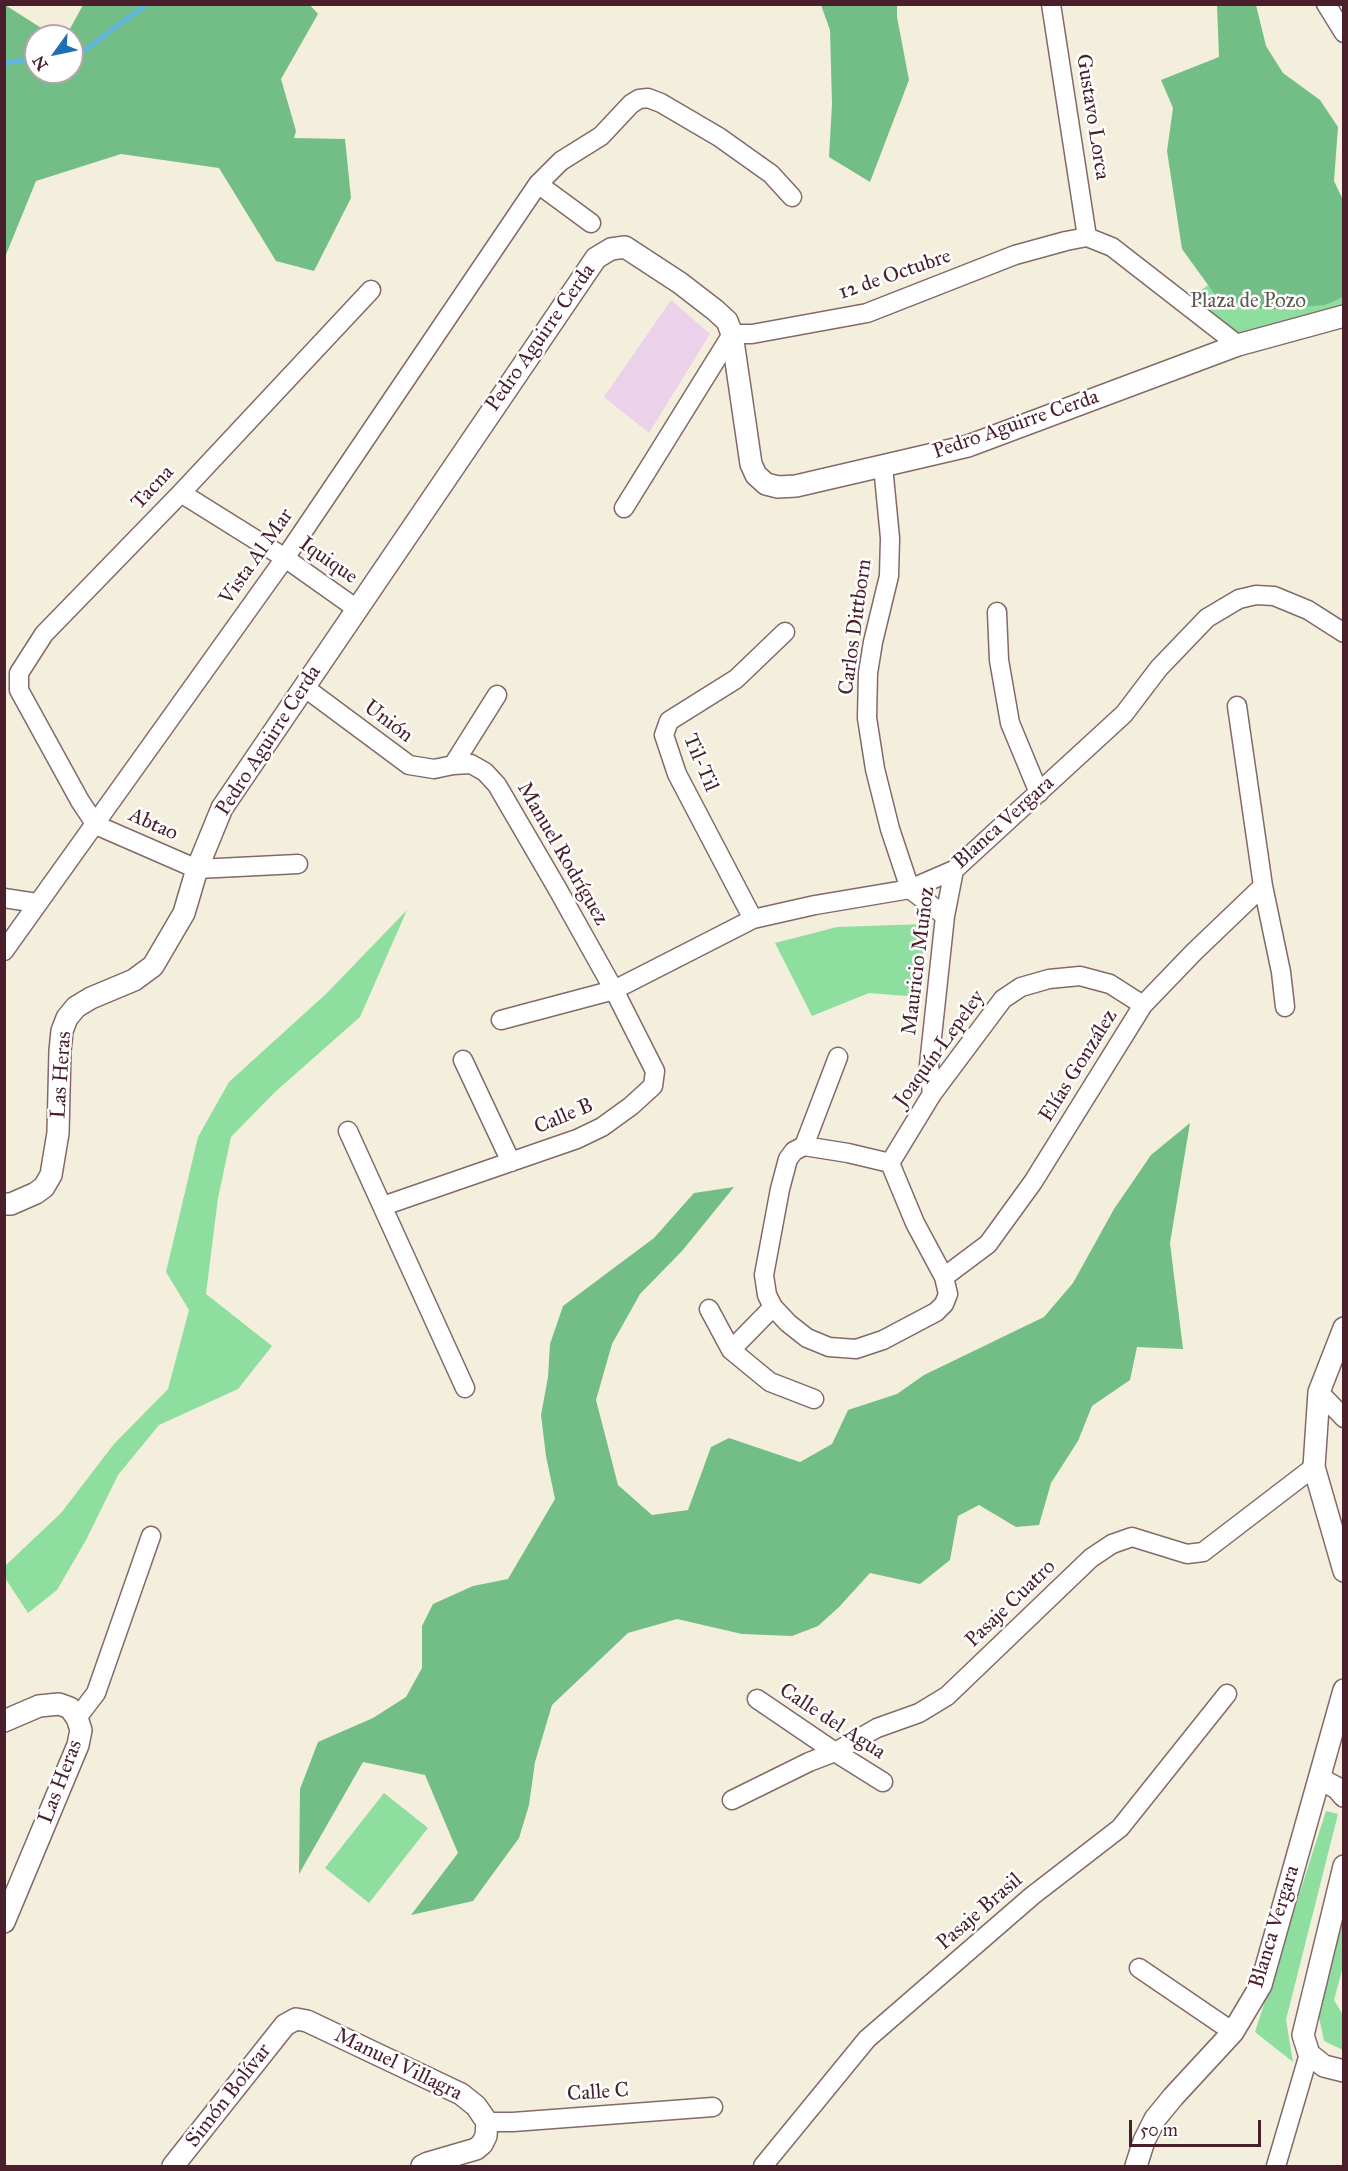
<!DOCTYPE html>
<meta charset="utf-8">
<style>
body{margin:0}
#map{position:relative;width:1348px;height:2171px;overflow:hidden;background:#f3efdc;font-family:"IM FELL Great Primer",serif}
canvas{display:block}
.frame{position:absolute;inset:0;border:6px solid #4a1f2b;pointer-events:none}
.north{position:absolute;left:24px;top:24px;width:60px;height:60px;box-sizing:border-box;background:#fff;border:2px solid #b7a5aa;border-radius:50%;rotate:237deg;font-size:16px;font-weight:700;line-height:24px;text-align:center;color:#4a1f2b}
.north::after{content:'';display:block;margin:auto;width:21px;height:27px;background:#1f6fb2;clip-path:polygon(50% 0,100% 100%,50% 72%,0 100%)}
.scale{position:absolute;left:1129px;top:2120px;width:132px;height:27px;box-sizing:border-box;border:3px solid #4a1f2b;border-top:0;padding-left:8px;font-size:18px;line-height:21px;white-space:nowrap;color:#4a1f2b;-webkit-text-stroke:4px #fff;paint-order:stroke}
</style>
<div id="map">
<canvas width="1348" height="2171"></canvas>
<div class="frame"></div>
<div class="north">N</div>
<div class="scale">50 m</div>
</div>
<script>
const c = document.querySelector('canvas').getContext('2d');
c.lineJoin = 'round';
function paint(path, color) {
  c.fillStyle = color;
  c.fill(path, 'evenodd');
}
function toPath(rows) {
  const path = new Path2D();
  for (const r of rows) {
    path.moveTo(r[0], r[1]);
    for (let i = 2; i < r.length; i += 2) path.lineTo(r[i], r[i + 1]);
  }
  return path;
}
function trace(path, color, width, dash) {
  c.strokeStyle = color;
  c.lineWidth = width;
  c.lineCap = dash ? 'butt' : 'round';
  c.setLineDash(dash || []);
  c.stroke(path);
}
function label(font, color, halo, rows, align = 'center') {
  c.font = font + ' "IM FELL Great Primer",serif';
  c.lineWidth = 5;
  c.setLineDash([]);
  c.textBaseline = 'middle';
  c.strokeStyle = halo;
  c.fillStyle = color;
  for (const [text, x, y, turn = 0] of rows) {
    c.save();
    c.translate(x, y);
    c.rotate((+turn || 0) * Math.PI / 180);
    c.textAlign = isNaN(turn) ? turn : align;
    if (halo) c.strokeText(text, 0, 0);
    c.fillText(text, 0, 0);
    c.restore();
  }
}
paint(toPath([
 [671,300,710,334,649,433,604,397]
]), '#ecd1ea');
paint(toPath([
 [1343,267,1343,314,1236,337,1187,301,1224,273],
 [407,910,360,1017,275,1092,231,1137,218,1198,206,1294,272,1346,238,1389,159,1425,118,1475,86,1540,57,1590,28,1613,5,1578,5,1566,61,1513,114,1444,168,1389,189,1310,166,1272,198,1137,229,1082,327,993],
 [926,924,919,997,869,993,812,1016,775,943,837,927],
 [384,1793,428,1828,369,1903,325,1868],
 [1326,1811,1338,1814,1286,2020,1293,2062,1255,2032],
 [1343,1910,1343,1967,1334,2000,1343,2015,1343,2050,1324,2041,1319,2017]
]), '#8edf9f');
paint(toPath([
 [309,4,318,14,281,79,296,131,294,138,345,139,351,198,314,271,276,261,219,168,121,154,36,181,5,257,5,5,54,36,36,36,36,72,72,72,72,36,66,36,83,5],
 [821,5,897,5,897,17,909,80,870,182,829,157,832,104,830,30],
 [1217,5,1256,5,1266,46,1283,73,1320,100,1338,127,1334,181,1343,200,1343,297,1325,305,1266,310,1216,296,1182,249,1167,151,1173,108,1161,80,1219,57],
 [1190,1123,1170,1243,1183,1349,1137,1347,1130,1380,1092,1406,1078,1441,1051,1483,1039,1525,1016,1527,979,1505,958,1516,950,1560,920,1584,870,1573,839,1607,818,1626,792,1636,742,1634,677,1619,628,1633,552,1705,535,1762,529,1805,519,1838,473,1901,411,1915,458,1853,425,1775,363,1762,299,1874,300,1789,318,1742,373,1718,406,1697,422,1668,422,1626,433,1604,473,1586,508,1579,555,1499,546,1456,541,1415,548,1377,550,1344,563,1306,654,1238,694,1193,734,1187,682,1251,640,1294,612,1344,596,1400,618,1485,652,1515,688,1510,711,1447,729,1438,800,1462,832,1444,848,1410,897,1394,924,1375,1044,1317,1073,1283,1114,1209,1151,1155]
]), '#72be86');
trace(toPath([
 [72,53,82,52,147,4],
 [4,63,36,58]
]), '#61b5dd', 5);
const minor = toPath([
 [1051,4,1087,237],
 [1326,4,1344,33],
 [538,184,591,223],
 [883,466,890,538,889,576,873,642,868,673,867,718,875,769,890,829,910,889,945,916],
 [181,493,285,558,357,609],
 [624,508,732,334,752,334,867,313,1015,255,1066,241,1087,237,1112,247,1238,345],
 [997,612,999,660,1010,723,1039,793],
 [304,687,409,765,434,769,453,765,471,764,485,772,497,785,557,888,614,990,655,1071,653,1086,631,1106,602,1127,577,1139,383,1206],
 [1237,706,1263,886,1281,972,1285,1007],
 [453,765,497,695],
 [298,864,197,869,96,825,80,801,19,690,19,673,44,634,181,493,371,290],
 [4,898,37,903],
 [753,919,677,774,664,735,669,721,736,679,785,632],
 [4,951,285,558,538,184,561,161,601,136,631,104,639,99,648,98,661,103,719,137,771,174,792,197],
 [501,1020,614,990,753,919,815,905,910,889,954,870,1124,714,1159,668,1207,618,1239,599,1256,595,1274,596,1308,610,1344,633],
 [838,1057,804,1146,794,1151,788,1159,780,1189,764,1275,767,1295,773,1307,788,1323,807,1338,829,1347,856,1349,883,1340,936,1312,944,1304,948,1294,944,1277,915,1223,890,1163],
 [463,1060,511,1162],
 [932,1094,929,1065,945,916,954,870],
 [348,1131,465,1388],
 [804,1146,848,1153,890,1163],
 [890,1163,932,1094,1003,999,1021,987,1049,979,1080,976,1110,984,1143,1005],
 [944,1277,988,1244,1033,1182,1143,1005,1194,952,1263,886],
 [709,1309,731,1350,770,1382,814,1399],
 [731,1350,773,1307],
 [1319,1392,1344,1418],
 [757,1699,835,1752,883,1782],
 [77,1718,96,1693,151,1536],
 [732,1800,809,1762,835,1752,877,1728,919,1713,947,1696,1091,1558,1112,1544,1132,1537,1187,1554,1203,1552,1314,1467],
 [1139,1968,1233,2032],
 [487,2122,513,2122,713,2107],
 [763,2166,867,2039,1032,1896,1120,1828,1227,1694],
 [1276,2166,1309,2054]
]);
const tertiary = toPath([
 [4,1204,11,1204,36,1193,44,1187,51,1175,58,1133,60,1051,62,1031,67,1018,76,1007,91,998,134,980,153,966,184,913,197,869,222,808,596,258,611,249,625,247,680,283,715,310,727,321,732,334,751,464,756,475,766,484,778,487,796,486,968,446,1238,345,1344,316],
 [1344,1328,1319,1392,1314,1467,1344,1571],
 [4,1721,39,1706,59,1704,70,1708,77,1718,81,1730,78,1745,4,1922],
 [1320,1779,1337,1788,1344,1796],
 [1344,1866,1303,2035,1309,2054,1324,2066,1344,2071],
 [173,2166,285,2025,296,2019,307,2021,461,2094,476,2106,487,2122,486,2136,482,2144,476,2149,428,2163,422,2166],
 [1136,2166,1144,2141,1155,2119,1173,2097,1233,2032,1261,1985,1344,1690]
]);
trace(minor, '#856869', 21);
trace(tertiary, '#856869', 24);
trace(minor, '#fff', 18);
trace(tertiary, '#fff', 21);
label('21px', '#4a1f2b', '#fff', [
 ["Gustavo Lorca",1092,117,81],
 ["12 de Octubre",895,275,-19],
 ["Pedro Aguirre Cerda",541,338,-55],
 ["Pedro Aguirre Cerda",1016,425,-19],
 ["Tacna",153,488,-47],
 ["Vista Al Mar",257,557,-55],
 ["Iquique",328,561,35],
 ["Carlos Dittborn",856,627,-82],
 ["Unión",388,722,37],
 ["Pedro Aguirre Cerda",269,741,-57],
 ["Til-Til",700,763,67],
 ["Blanca Vergara",1004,823,-42],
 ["Abtao",153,825,24],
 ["Manuel Rodríguez",562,854,60],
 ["Mauricio Muñoz",919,961,-83],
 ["Joaquín Lepeley",940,1049,-54],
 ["Elías González",1079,1066,-58],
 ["Las Heras",62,1075,-86],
 ["Calle B",564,1117,-23],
 ["Pasaje Cuatro",1011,1604,-44],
 ["Calle del Agua",832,1722,33],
 ["Las Heras",61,1782,-69],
 ["Pasaje Brasil",980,1912,-41],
 ["Blanca Vergara",1275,1927,-73],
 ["Manuel Villagra",398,2065,26],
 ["Calle C",598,2093,-4],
 ["Simón Bolívar",229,2096,-52]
]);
label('21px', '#5e594e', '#fff', [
 ["Plaza de Pozo",1248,302]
]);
</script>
